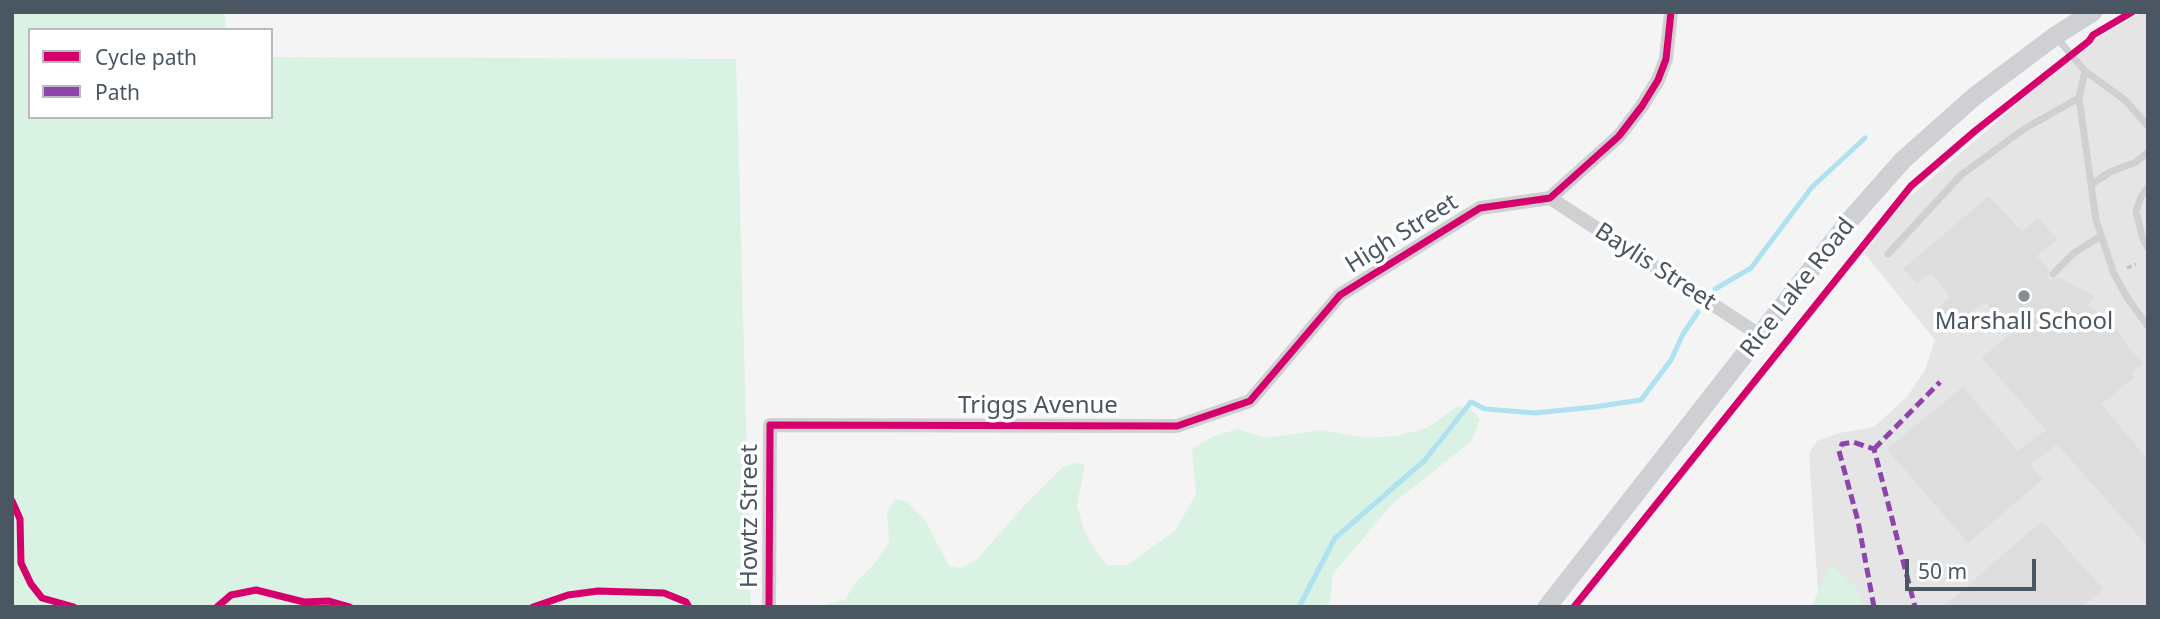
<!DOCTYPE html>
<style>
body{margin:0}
#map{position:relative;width:2160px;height:619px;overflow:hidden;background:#f4f4f4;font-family:"Noto Sans",sans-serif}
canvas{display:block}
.frame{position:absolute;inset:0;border:14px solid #4a5661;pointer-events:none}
.legend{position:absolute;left:28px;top:28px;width:245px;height:91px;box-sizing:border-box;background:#fff;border:2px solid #b7bbc0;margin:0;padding:9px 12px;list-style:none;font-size:21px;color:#4a5661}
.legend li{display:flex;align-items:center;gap:14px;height:35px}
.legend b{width:35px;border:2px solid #b7bbc0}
.scale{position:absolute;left:1905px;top:559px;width:131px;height:32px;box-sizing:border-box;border:4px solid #4a5661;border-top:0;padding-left:9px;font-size:21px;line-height:24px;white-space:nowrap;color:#4a5661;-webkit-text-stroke:5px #fff;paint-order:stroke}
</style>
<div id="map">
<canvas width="2160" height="619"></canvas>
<div class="frame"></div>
<ul class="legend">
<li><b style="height:9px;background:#d6006c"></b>Cycle path</li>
<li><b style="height:9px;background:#8e44ad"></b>Path</li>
</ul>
<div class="scale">50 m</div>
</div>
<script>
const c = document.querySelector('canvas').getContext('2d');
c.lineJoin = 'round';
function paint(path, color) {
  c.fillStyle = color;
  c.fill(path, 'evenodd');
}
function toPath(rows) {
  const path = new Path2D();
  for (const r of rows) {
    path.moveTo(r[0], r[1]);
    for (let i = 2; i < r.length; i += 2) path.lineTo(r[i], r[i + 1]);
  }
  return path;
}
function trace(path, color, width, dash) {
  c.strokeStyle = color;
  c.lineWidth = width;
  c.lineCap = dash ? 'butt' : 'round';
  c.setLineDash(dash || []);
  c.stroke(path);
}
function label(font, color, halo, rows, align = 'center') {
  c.font = font + ' "Noto Sans",sans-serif';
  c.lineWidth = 7;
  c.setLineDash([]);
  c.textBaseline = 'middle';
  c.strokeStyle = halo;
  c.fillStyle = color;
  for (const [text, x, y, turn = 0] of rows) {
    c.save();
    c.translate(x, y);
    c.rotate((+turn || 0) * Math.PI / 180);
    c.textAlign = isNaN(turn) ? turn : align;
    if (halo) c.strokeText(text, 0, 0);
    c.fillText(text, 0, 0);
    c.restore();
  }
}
paint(toPath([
 [2143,12,2148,12,2148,607,1819,607,1809,453,1817,441,1839,433,1874,427,1907,397,1925,370,1935,340,1864,253,1905,201,2086,45]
]), '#e6e5e6');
paint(toPath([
 [12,12,225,12,225,30,30,30,30,117,271,117,271,57,736,59,751,607,12,607],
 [1458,406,1470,409,1480,419,1472,441,1392,504,1333,574,1329,607,814,607,845,600,855,583,874,564,889,542,887,511,895,499,906,501,925,520,949,566,961,568,976,560,1024,506,1063,467,1075,463,1085,465,1077,505,1085,533,1106,565,1127,565,1175,531,1196,494,1192,449,1214,436,1238,429,1265,438,1322,430,1364,438,1396,436,1427,428],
 [1831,565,1856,587,1863,607,1811,607]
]), '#d9f2e3');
trace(toPath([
 [1715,289,1751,268,1812,187,1865,138],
 [1299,607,1335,538,1424,461,1471,402,1485,409,1535,413,1594,407,1641,400,1671,360,1683,334,1698,312]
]), '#aee2f0', 5);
paint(toPath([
 [1989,196,2022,232,2038,218,2057,239,2037,256,2049,269,2048,278,2052,280,2058,278,2094,295,2088,306,2110,319,2129,348,2144,363,2133,372,2134,378,2101,404,2148,460,2148,547,2057,444,2030,465,2043,479,1968,543,1887,449,1963,387,2018,451,2046,430,1982,358,2011,333,1985,302,1951,329,1936,310,1950,297,1931,273,1917,283,1903,269],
 [2042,521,2103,589,2082,607,1943,607]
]), '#ddddde');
trace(toPath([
 [2127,268,2136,264]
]), '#bcc7c4', 3.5, [5, 3.5]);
trace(toPath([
 [2056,37,2085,71,2125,100,2148,126],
 [2085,71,2079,98,2096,220,2114,274,2128,299,2148,326],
 [2092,184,2110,172,2136,162,2148,152],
 [2148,187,2141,197,2136,211,2143,239,2148,248],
 [1888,254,1961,175,2024,129,2079,98],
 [2053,274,2074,253,2101,236]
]), '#ced0d2', 7);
trace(toPath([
 [1550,198,1761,336],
 [769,607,770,425,1177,426,1250,401,1340,295,1480,208,1550,198,1619,136,1642,106,1658,80,1666,59,1671,12]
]), '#ced0d2', 14);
trace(toPath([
 [1547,607,1849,221,1903,160,1975,96,2055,36,2093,12]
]), '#ced0d4', 19);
trace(toPath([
 [1874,449,1940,382],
 [1874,607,1858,521,1839,451,1842,444,1853,442,1874,449,1915,607]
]), '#8e44ad', 5, [10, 5]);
trace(toPath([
 [12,501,20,519,21,563,31,584,42,598,74,607],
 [217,607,231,595,256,590,304,602,329,601,350,607],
 [533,607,568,595,598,591,664,593,686,602,689,607],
 [769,607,770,425,1177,426,1250,401,1340,295,1480,208,1550,198,1619,136,1642,106,1658,80,1666,59,1671,12],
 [1574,607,1911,186,1975,131,2089,41,2093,35,2132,12]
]), '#d6006c', 7);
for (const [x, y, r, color] of [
 [2024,296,7,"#868d94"]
]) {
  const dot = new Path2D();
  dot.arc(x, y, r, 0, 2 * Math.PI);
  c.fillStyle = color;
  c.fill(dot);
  trace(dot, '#fff', 2.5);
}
label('24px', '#4a5661', '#fff', [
 ["High Street",1402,234,-32],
 ["Baylis Street",1655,267,33],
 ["Rice Lake Road",1798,288,-52],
 ["Triggs Avenue",1038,406],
 ["Howtz Street",750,516,-90]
]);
label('24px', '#4a5661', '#fff', [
 ["Marshall School",2024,322]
]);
</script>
